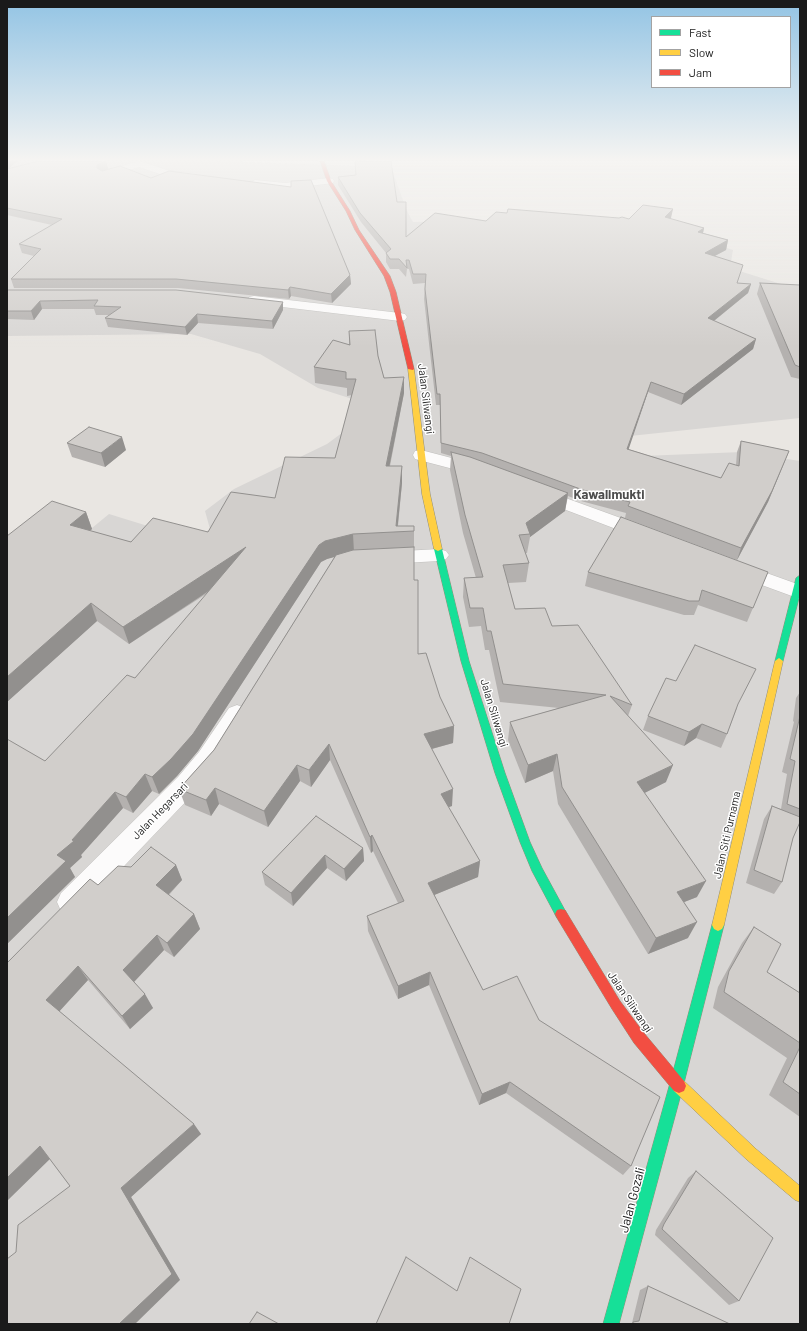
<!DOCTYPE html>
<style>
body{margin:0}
#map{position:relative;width:807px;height:1331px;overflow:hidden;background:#e9e6e2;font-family:Barlow,sans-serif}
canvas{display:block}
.frame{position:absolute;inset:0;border:8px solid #1a1a1a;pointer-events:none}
.legend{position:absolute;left:651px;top:16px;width:140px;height:72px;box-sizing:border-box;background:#fff;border:1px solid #a3a3a3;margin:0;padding:5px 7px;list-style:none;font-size:12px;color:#1a1a1a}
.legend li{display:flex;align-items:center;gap:8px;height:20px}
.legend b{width:20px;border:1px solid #a3a3a3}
</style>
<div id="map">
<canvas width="807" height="1331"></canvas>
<div class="frame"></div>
<ul class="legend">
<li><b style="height:5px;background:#16e098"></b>Fast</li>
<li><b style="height:5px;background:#ffcf43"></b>Slow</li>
<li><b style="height:5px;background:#f24e42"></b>Jam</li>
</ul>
</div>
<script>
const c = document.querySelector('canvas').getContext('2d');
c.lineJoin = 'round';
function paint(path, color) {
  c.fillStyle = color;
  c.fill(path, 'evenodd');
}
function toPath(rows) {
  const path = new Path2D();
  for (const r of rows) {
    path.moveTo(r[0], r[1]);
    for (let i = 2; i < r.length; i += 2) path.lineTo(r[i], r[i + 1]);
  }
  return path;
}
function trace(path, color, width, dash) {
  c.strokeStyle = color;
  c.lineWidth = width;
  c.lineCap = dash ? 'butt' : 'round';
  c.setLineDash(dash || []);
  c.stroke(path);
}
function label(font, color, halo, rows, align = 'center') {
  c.font = font + ' Barlow,sans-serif';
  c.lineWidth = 3;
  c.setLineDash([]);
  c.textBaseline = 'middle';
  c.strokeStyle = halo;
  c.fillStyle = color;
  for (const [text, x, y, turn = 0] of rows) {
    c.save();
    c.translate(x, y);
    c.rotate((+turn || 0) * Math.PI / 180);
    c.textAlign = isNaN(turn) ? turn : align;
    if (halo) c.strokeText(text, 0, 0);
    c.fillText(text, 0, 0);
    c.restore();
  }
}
paint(toPath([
 [7,161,214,161,391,167,407,211,413,222,449,221,684,234,733,250,730,268,800,290,800,418,630,436,618,457,742,452,800,461,800,1324,7,1324,7,554,55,515,92,528,109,514,193,540,210,529,205,511,234,489,327,444,346,430,371,405,318,388,260,354,191,334,7,336]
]), '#d8d6d4');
const street = toPath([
 [139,161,170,171,193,173,198,176,193,179,169,177,139,167,105,177,100,174,102,172,139,161],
 [329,178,333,179,334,181,333,183,285,189,255,186,250,183,255,180,285,183,329,178],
 [254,296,400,313,405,314,407,317,405,320,400,321,249,303,248,300,249,297,254,296],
 [421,450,486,467,489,471,486,475,480,476,415,459,413,455,415,451,421,450],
 [538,488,651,529,653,533,651,537,644,539,637,537,532,497,529,493,532,489,538,488],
 [439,549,446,551,449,555,446,559,439,561,385,564,378,562,375,558,378,554,385,552,439,549],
 [736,562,800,585,800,599,729,573,726,568,729,563,736,562],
 [237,705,245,708,249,714,217,766,196,791,81,911,71,915,61,911,57,902,61,893,178,777,199,752,229,708,237,705]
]);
const fast = toPath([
 [435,547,438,547,442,549,469,661,505,773,530,842,542,868,567,914,565,918,561,919,557,918,532,871,520,842,495,773,461,661,434,549,435,547],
 [800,575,800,594,783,661,779,664,775,661,796,578,800,575],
 [718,919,722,921,724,925,684,1083,619,1324,603,1324,670,1083,712,925,714,921,718,919]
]);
const slow = toPath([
 [411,367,414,369,430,494,442,549,438,551,434,549,422,494,408,369,411,367],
 [779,658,783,661,724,925,722,929,718,931,714,929,712,925,775,661,779,658],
 [679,1079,684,1081,756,1149,800,1186,800,1202,795,1200,746,1159,674,1091,672,1086,674,1081,679,1079]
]);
const jam = toPath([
 [320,161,324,161,331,181,350,211,359,230,390,276,396,292,414,369,413,370,408,369,390,292,384,276,355,230,346,211,327,181,320,161],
 [561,909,565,910,620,1001,644,1033,684,1081,686,1086,684,1091,679,1093,674,1091,634,1043,612,1009,557,918,555,914,557,910,561,909]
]);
trace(street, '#c1c0be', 1);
trace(fast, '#93907b', 1);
trace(slow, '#93907b', 1);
trace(jam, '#93907b', 1);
paint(street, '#fcfbfb');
paint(fast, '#16e098');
paint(slow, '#ffcf43');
paint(jam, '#f24e42');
paint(toPath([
 [7,161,17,161,8,169,106,161,108,169,105,170,350,275,351,284,332,303,291,296,289,299,178,288,14,288,11,279,34,256,22,253,19,244,52,225,7,215],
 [355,162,397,202,406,237,486,221,507,213,629,219,673,209,670,219,704,228,703,233,728,240,726,250,715,256,740,274,737,283,751,284,748,293,714,321,756,339,753,349,681,405,648,392,628,449,721,478,736,465,737,452,741,441,789,451,768,502,737,560,625,518,626,513,581,501,568,496,565,511,530,537,527,553,525,553,529,563,526,582,508,583,515,609,552,626,632,705,628,716,666,782,644,793,697,897,684,902,688,938,648,954,558,804,553,771,525,783,508,740,510,722,559,708,500,702,489,650,485,650,481,626,469,627,463,597,464,578,476,578,463,533,450,470,451,456,441,453,440,405,436,405,424,299,425,283,413,284,409,269,407,269,406,277,399,269,390,269,386,262,386,253,361,222,338,185,338,177,356,175],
 [760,283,800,285,800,379,791,377,757,294],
 [7,290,283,302,283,310,273,329,198,323,187,335,108,327,105,318,110,315,96,315,94,309,42,309,34,320,7,319],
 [349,331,378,356,384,378,404,393,390,466,402,466,402,483,398,526,414,526,414,580,418,654,454,726,453,743,432,749,452,806,448,807,480,861,478,877,434,895,483,990,539,1020,631,1166,623,1175,506,1093,479,1105,429,985,398,999,368,931,367,916,398,903,373,851,371,853,330,760,311,787,300,781,268,827,219,804,211,816,185,805,179,789,214,750,335,556,327,559,321,562,198,751,177,776,159,794,152,791,133,813,123,808,81,855,82,857,70,868,75,877,7,944,45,761,135,678,209,592,129,644,97,621,7,702,7,536,86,512,92,529,90,531,131,542,208,532,275,498,335,458,352,395,347,396,347,388,315,383,314,367,349,345],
 [67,443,126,450,105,467,72,457],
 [588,572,768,572,747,622,698,605,694,615,684,615,585,586],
 [800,692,800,824,799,824,793,838,782,882,774,894,746,883,764,819,772,806,781,809,787,774,782,772,794,722,793,721,796,698],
 [737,708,727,734,721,748,696,738,684,746,643,730,648,716],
 [316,816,363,848,364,861,346,881,327,868,293,906,265,885,262,872],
 [176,865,182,880,169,895,194,914,200,929,174,957,164,950,134,982,153,1008,130,1029,88,980,59,1011,201,1134,131,1197,180,1280,16,1252,70,1186,50,1159,7,963,98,885,131,867],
 [754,927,767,972,800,993,800,1117,769,1095,787,1058,713,1008,718,987,742,943],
 [696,1171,739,1301,729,1305,655,1235,656,1230,688,1178],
 [648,1286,730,1324,629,1324,632,1323,640,1290]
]), '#b4b1af');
paint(toPath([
 [7,161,17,161,7,170],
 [106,161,108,169,99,173,97,165],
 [673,209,671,218,663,226,665,217],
 [704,228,702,238,698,232],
 [728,240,726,250,703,262,705,253],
 [350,275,351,284,332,303,331,294],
 [751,284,748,293,705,328,708,318],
 [290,287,291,296,289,299,288,290],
 [40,301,42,309,34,320,31,311],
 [283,302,283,310,273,329,272,321],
 [197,314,198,323,187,335,185,327],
 [756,339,753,349,681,405,684,394],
 [404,377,404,393,386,483,386,466],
 [651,382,648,392,625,460,627,449],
 [122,437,126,450,105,467,101,453],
 [789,451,768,502,737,560,741,548],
 [402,466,402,483,397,532,396,526],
 [568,493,565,511,530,537,530,534,526,523],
 [86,512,92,529,76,542,70,525],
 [353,534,354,552,327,559,321,562,198,751,177,776,159,794,152,777,319,545,325,541],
 [246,547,249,564,129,644,123,627],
 [91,603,97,621,7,702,7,677],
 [702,724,696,738,684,746,689,732],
 [454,726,453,743,424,751,424,734],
 [329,744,330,760,311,787,309,770],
 [557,754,553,771,525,783,528,765],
 [297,765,300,781,268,827,264,811],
 [673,765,666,782,631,800,637,782],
 [145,774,152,791,133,813,126,797],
 [215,788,219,804,211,816,206,800],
 [453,789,452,806,440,810,441,794],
 [115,792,123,808,81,855,82,857,70,868,75,877,7,944,7,918,57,855,72,840],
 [372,835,373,851,371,853,370,837],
 [363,848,364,861,346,881,344,869],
 [325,855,327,868,293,906,291,893],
 [480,861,478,877,427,898,428,883],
 [176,865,182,880,163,900,156,885],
 [706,881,697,897,669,908,677,892],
 [194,914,200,929,174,957,167,943],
 [697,922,688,938,648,954,656,938],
 [157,935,164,950,132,984,123,970],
 [78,966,88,980,57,1014,46,1000],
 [430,972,429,985,398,999,398,986],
 [145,994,153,1008,130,1029,122,1016],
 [510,1082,506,1093,479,1105,482,1094],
 [194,1124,201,1134,131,1197,180,1280,135,1324,119,1324,121,1188],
 [40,1146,53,1156,7,1201,7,1178]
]), '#92908e');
const building = toPath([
 [39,161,106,161,97,165,97,168,102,171,120,166,151,178,169,171,291,187,291,181,311,180,350,275,331,294,290,287,288,290,176,279,11,279,41,249,19,244,62,219,7,208,7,169,39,161],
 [371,161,391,161,397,202,406,202,406,237,435,213,486,221,496,212,507,213,508,209,619,218,622,217,629,219,643,205,673,209,665,217,704,228,698,232,728,240,705,253,743,265,737,283,751,284,708,318,756,339,684,394,651,382,627,449,721,478,729,463,739,466,741,441,789,451,772,491,741,548,628,506,630,502,583,490,482,453,441,443,440,394,437,394,425,289,426,274,413,274,409,260,406,260,407,268,399,259,390,259,386,253,391,249,360,213,338,177,356,175,355,162,371,161],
 [760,283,800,285,800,367,795,365,760,283],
 [7,290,176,290,283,302,272,321,197,314,185,327,105,318,121,307,94,306,98,300,40,301,31,311,7,311,7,290],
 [375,330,378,356,384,378,404,377,386,466,402,466,396,526,414,526,414,531,353,534,325,541,319,545,193,734,171,759,152,777,145,774,126,797,115,792,72,840,74,841,57,855,66,861,7,918,7,739,45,761,127,675,135,678,246,547,123,627,91,603,7,677,7,536,52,501,86,512,70,525,131,542,153,518,208,532,231,492,275,498,285,457,335,458,356,379,346,379,346,372,314,367,333,340,350,345,349,331,375,330],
 [89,427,122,437,101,453,67,443,89,427],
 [451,452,470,457,568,493,526,523,530,534,519,535,529,563,503,565,515,609,545,608,552,626,578,625,632,705,610,696,673,765,637,782,706,881,677,892,697,922,656,938,562,787,557,754,528,765,510,722,606,695,503,684,491,631,487,631,483,608,470,608,464,578,483,577,465,515,451,452],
 [621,517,768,572,753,608,702,590,699,601,689,601,588,572,621,517],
 [414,547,414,580,418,580,418,654,426,653,440,697,454,726,424,734,453,789,441,794,480,861,428,883,483,990,517,976,539,1020,660,1097,631,1166,510,1082,482,1094,430,972,398,986,367,916,404,901,372,835,370,837,329,744,309,770,297,765,264,811,215,788,206,800,179,789,214,750,336,555,353,550,414,547],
 [695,645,756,669,738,704,727,734,702,724,689,732,648,716,666,678,676,681,695,645],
 [800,716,800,809,787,804,795,761,790,759,800,716],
 [772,806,800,817,800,822,793,838,782,882,754,870,772,806],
 [316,816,363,848,344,869,325,855,291,893,262,872,316,816],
 [151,847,176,865,156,885,194,914,167,943,157,935,123,970,145,994,122,1016,78,966,46,1000,194,1124,121,1188,172,1274,119,1324,8,1324,7,1322,7,1259,16,1252,18,1225,70,1186,40,1146,7,1178,7,963,90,879,98,885,118,866,131,867,151,847],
 [754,927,781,944,767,972,800,993,800,1043,724,992,729,971,754,927],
 [800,1047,800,1094,783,1082,800,1047],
 [696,1171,773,1238,739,1301,662,1229,664,1224,696,1171],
 [406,1257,457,1291,470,1257,521,1289,509,1324,376,1324,406,1257],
 [648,1286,730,1324,633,1324,633,1322,639,1321,648,1286],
 [257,1312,279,1324,249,1324,257,1312]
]);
paint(building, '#d1cecb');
trace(building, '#92908e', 1);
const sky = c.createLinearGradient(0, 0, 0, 347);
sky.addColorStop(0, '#93c4e4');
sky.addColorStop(0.46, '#f5f4f2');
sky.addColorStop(1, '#f5f4f200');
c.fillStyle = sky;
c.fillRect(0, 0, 807, 347);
label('11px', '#1a1a1a', '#fff', [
 ["Jalan Siliwangi",426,399,83],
 ["Jalan Siliwangi",494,713,73],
 ["Jalan Hegarsari",160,811,-46],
 ["Jalan Siti Purnama",727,835,-77],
 ["Jalan Siliwangi",630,1002,56]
]);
label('bold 13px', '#4d4d4d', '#fff', [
 ["Kawalimukti",609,495]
]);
label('13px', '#1a1a1a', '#fff', [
 ["Jalan Gozali",632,1200,-75]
]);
</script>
